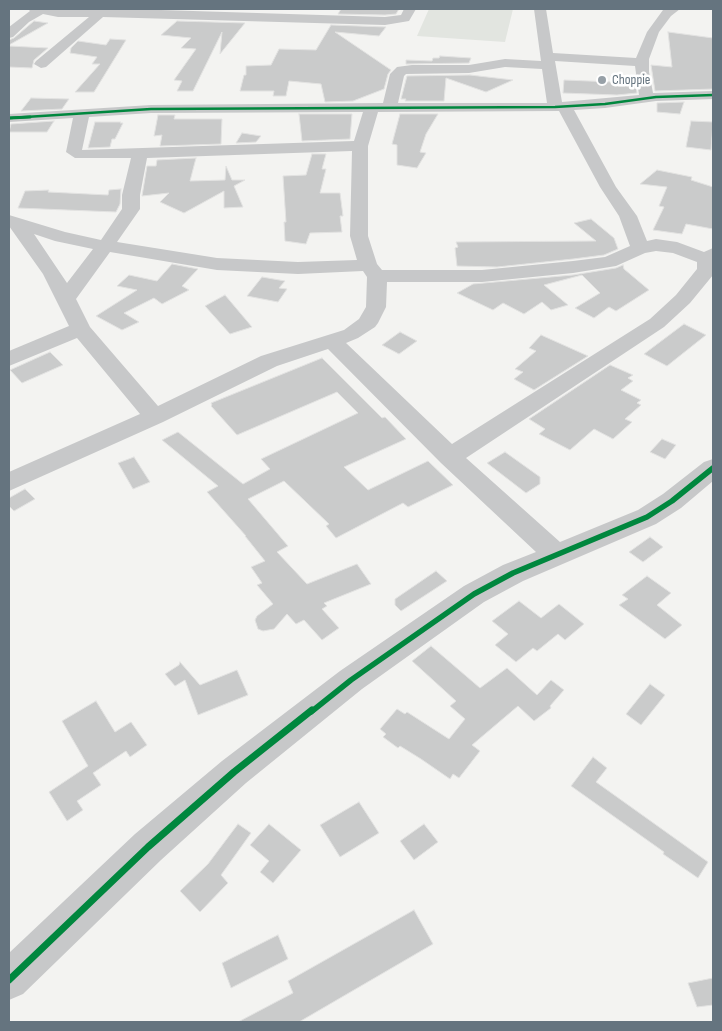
<!DOCTYPE html>
<style>
body{margin:0}
#map{position:relative;width:722px;height:1031px;overflow:hidden;background:#f3f3f1;font-family:"Sofia Sans Condensed",sans-serif}
canvas{display:block}
.frame{position:absolute;inset:0;border:10px solid #65747f;pointer-events:none}
</style>
<div id="map">
<canvas width="722" height="1031"></canvas>
<div class="frame"></div>
</div>
<script>
const c = document.querySelector('canvas').getContext('2d');
c.lineJoin = 'round';
function paint(path, color) {
  c.fillStyle = color;
  c.fill(path, 'evenodd');
}
function toPath(rows) {
  const path = new Path2D();
  for (const r of rows) {
    path.moveTo(r[0], r[1]);
    for (let i = 2; i < r.length; i += 2) path.lineTo(r[i], r[i + 1]);
  }
  return path;
}
function trace(path, color, width, dash) {
  c.strokeStyle = color;
  c.lineWidth = width;
  c.lineCap = dash ? 'butt' : 'round';
  c.setLineDash(dash || []);
  c.stroke(path);
}
function label(font, color, halo, rows, align = 'center') {
  c.font = font + ' "Sofia Sans Condensed",sans-serif';
  c.lineWidth = 5;
  c.setLineDash([]);
  c.textBaseline = 'middle';
  c.strokeStyle = halo;
  c.fillStyle = color;
  for (const [text, x, y, turn = 0] of rows) {
    c.save();
    c.translate(x, y);
    c.rotate((+turn || 0) * Math.PI / 180);
    c.textAlign = isNaN(turn) ? turn : align;
    if (halo) c.strokeText(text, 0, 0);
    c.fillText(text, 0, 0);
    c.restore();
  }
}
paint(toPath([
 [429,9,513,9,505,42,417,36]
]), '#e2e5e0');
const building = toPath([
 [341,9,399,9,396,14,385,15,338,14,341,9],
 [34,21,48,23,9,45,9,40,14,38,34,21],
 [177,21,245,23,220,54,222,32,193,91,177,91,182,81,174,80,196,49,181,48,191,38,161,35,177,21],
 [331,25,386,27,379,36,335,32,391,70,388,74,384,89,353,101,325,102,321,84,289,81,286,96,273,96,274,91,240,91,244,75,246,75,246,66,271,65,279,49,316,50,331,25],
 [668,32,713,38,713,89,655,91,651,65,672,67,668,32],
 [110,39,126,40,94,92,75,92,100,64,92,64,97,57,70,53,71,48,78,41,106,45,110,39],
 [9,46,48,48,34,60,32,68,9,67,9,46],
 [440,56,471,58,469,63,406,64,406,60,432,61,433,58,439,58,440,56],
 [470,75,513,80,486,92,446,78,444,101,405,101,406,99,401,99,407,76,470,75],
 [611,76,635,77,637,93,617,95,563,93,564,80,613,82,611,76],
 [31,98,69,99,62,109,21,111,31,98],
 [684,102,680,114,657,112,657,103,684,102],
 [299,114,352,114,350,139,302,141,299,114],
 [400,114,438,114,426,134,420,152,426,153,417,168,397,165,397,145,392,144,400,114],
 [158,115,175,115,174,119,222,119,221,144,160,146,162,135,154,136,158,115],
 [54,121,47,132,9,132,11,124,54,121],
 [691,121,713,122,711,150,686,147,691,121],
 [95,122,121,122,120,123,123,123,115,139,112,139,110,147,88,148,95,122],
 [242,133,261,136,256,142,236,143,242,133],
 [312,154,326,154,322,169,326,169,320,193,340,193,343,216,340,216,342,232,310,233,306,244,285,241,284,222,286,222,283,176,306,175,312,154],
 [196,158,190,181,225,180,226,166,232,180,245,180,234,186,243,207,224,208,224,191,184,213,160,202,169,193,142,196,147,166,156,166,157,160,196,158],
 [657,170,692,177,691,180,713,187,713,229,686,224,682,234,653,230,664,207,659,206,667,187,640,184,657,170],
 [121,189,120,204,116,212,18,208,25,191,49,190,48,192,108,195,109,190,121,189],
 [591,219,614,238,618,249,604,255,573,259,497,267,457,266,455,248,458,247,456,242,596,241,574,223,591,219],
 [172,264,198,269,182,286,189,290,162,304,154,298,124,313,139,322,122,330,96,316,137,290,117,286,129,275,157,281,172,264],
 [623,265,624,269,649,290,616,311,609,307,594,318,575,308,600,293,582,275,544,285,568,305,551,310,542,302,524,314,503,303,493,310,457,293,473,284,573,275,616,268,623,265],
 [262,277,285,281,279,288,287,289,278,302,247,296,262,277],
 [225,295,252,327,230,334,205,306,225,295],
 [684,324,706,335,667,366,644,354,684,324],
 [400,332,417,341,399,354,382,345,400,332],
 [541,335,588,356,534,390,514,379,523,372,515,369,536,351,529,348,541,335],
 [50,352,63,365,22,383,10,370,50,352],
 [322,358,382,418,385,417,406,439,344,467,368,490,428,461,453,485,408,507,403,503,336,538,326,526,329,524,284,481,248,499,288,546,277,552,307,584,357,564,371,584,324,603,327,606,322,609,339,628,322,640,304,620,296,624,287,614,274,629,263,631,258,629,255,620,257,616,273,604,257,585,262,583,251,567,265,561,245,536,246,536,207,492,218,486,162,440,178,432,243,484,270,469,261,459,358,413,337,392,237,435,211,406,212,405,211,403,322,358],
 [610,365,633,375,628,378,633,381,621,390,641,400,637,403,641,405,625,419,632,422,613,439,594,429,570,450,539,434,545,429,529,419,610,365],
 [662,439,676,445,665,459,650,452,662,439],
 [505,452,540,477,540,484,526,493,487,463,505,452],
 [134,457,150,482,133,489,118,463,134,457],
 [25,489,35,499,14,511,9,506,9,498,25,489],
 [650,537,663,547,643,562,629,552,650,537],
 [436,571,447,581,401,611,395,605,395,599,436,571],
 [647,576,671,593,657,605,682,625,665,639,619,605,628,599,622,595,647,576],
 [519,601,541,618,559,604,584,624,565,640,558,634,537,651,533,648,516,662,495,645,508,634,492,621,519,601],
 [431,646,480,688,507,668,537,695,551,680,564,690,550,706,551,708,534,721,518,706,472,745,480,751,459,778,453,774,450,779,421,759,400,746,398,748,383,737,386,734,380,729,397,709,405,714,407,712,449,739,465,719,450,706,456,701,412,661,431,646],
 [180,662,200,685,237,670,248,695,198,715,185,680,175,686,165,674,179,665,180,662],
 [650,684,665,695,641,725,626,714,650,684],
 [96,701,115,732,131,722,147,745,130,757,126,751,93,773,101,785,77,801,83,810,67,821,49,792,88,766,62,721,96,701],
 [593,757,607,768,596,782,708,862,698,878,663,854,664,852,571,786,593,757],
 [359,802,379,833,340,857,320,825,359,802],
 [238,824,251,833,221,875,228,883,200,912,180,891,208,864,238,824],
 [269,824,301,850,273,883,260,872,269,861,250,845,269,824],
 [424,824,438,842,414,860,400,841,424,824],
 [414,910,433,944,299,1022,238,1022,293,993,288,981,414,910],
 [278,935,288,959,231,988,222,963,278,935],
 [713,978,713,1005,697,1007,688,983,713,978]
]);
paint(building, '#cacbcb');
trace(building, '#e2e2e1', 1);
paint(toPath([
 [28,9,129,9,385,17,401,15,404,9,416,9,409,21,385,25,103,17,46,67,41,68,34,64,36,61,89,17,58,17,43,14,29,22,13,37,9,38,9,27,30,11,28,9],
 [534,9,546,9,553,53,636,58,647,32,663,10,680,9,671,16,659,32,649,59,649,72,653,93,713,91,713,99,656,101,605,108,574,110,616,187,637,216,647,241,656,239,677,242,704,252,713,248,713,275,690,303,664,327,466,458,560,542,638,510,663,494,704,462,713,459,713,481,681,508,656,524,523,581,484,602,362,689,246,783,161,860,23,994,9,1000,9,953,135,834,222,761,340,671,464,586,503,565,536,552,441,463,328,349,277,366,163,422,9,491,9,472,140,414,77,338,9,366,9,351,69,326,43,274,9,226,9,215,65,232,101,240,122,209,122,195,131,158,75,158,66,152,73,118,9,122,9,114,151,105,383,103,390,74,397,67,412,65,469,65,505,59,541,61,534,9],
 [555,61,635,66,639,95,562,102,555,61],
 [505,67,542,69,547,103,398,103,404,76,406,74,469,73,505,67],
 [559,111,600,187,619,216,630,246,605,257,573,261,482,270,382,270,377,264,368,236,368,146,378,112,559,111],
 [363,112,354,141,82,150,89,117,151,113,363,112],
 [352,151,350,236,357,260,298,262,217,258,117,242,140,209,140,195,147,158,352,151],
 [34,234,55,241,93,249,67,283,34,234],
 [656,251,673,253,697,262,697,269,676,295,650,319,452,444,346,343,358,338,375,327,378,323,386,307,387,282,482,282,573,273,616,266,645,253,656,251],
 [110,252,217,270,298,274,363,271,367,277,366,307,359,319,344,330,261,356,158,406,90,327,76,299,110,252]
]), '#c7c8c9');
trace(toPath([
 [10,118,151,109,555,107,605,104,656,97,713,95]
]), '#00873e', 2.5);
trace(toPath([
 [9,118,30,117]
]), '#00873e', 3);
trace(toPath([
 [311,712,351,680,474,594,513,573,647,517,672,501,713,468]
]), '#00873e', 5.5);
trace(toPath([
 [9,980,148,847,234,772,312,710]
]), '#00873e', 7);
for (const [x, y, r, color] of [
 [602,80,5,"#97a0a7"]
]) {
  const dot = new Path2D();
  dot.arc(x, y, r, 0, 2 * Math.PI);
  c.fillStyle = color;
  c.fill(dot);
  trace(dot, '#fff', 2);
}
label('14px', '#65747f', '#fff', [
 ["Choppie",612,80]
], 'left');
</script>
